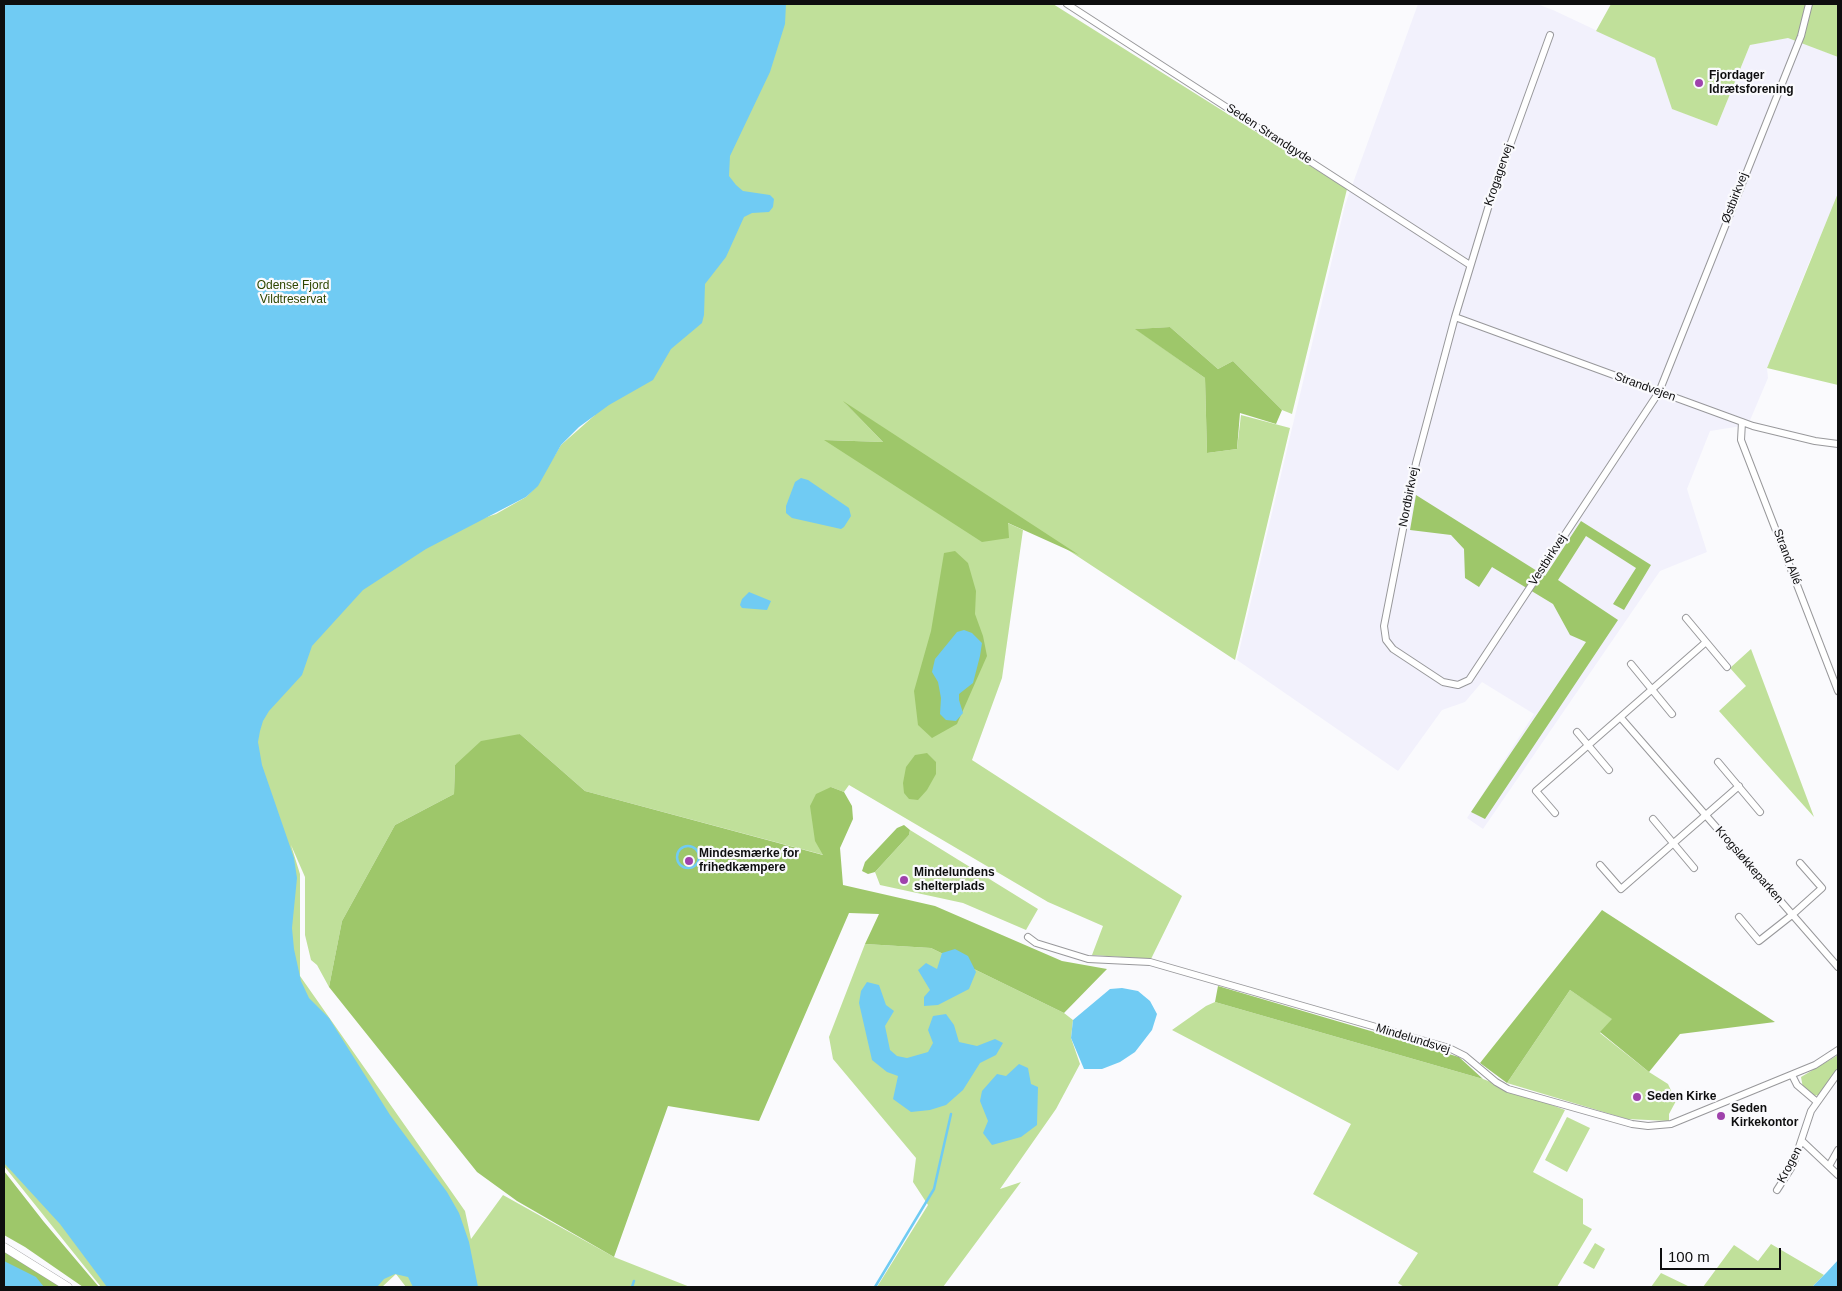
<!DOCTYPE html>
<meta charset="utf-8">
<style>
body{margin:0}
#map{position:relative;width:1842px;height:1291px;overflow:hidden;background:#fafafd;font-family:Helvetica,sans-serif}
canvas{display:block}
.frame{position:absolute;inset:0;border:5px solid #0e0e0f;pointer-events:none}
.scale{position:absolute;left:1660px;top:1248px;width:121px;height:22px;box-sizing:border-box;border:2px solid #0e0e0f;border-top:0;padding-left:6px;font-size:15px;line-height:18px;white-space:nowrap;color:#0e0e0f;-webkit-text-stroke:4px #fafafd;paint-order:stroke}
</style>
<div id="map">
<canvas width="1842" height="1291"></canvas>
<div class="frame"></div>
<div class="scale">100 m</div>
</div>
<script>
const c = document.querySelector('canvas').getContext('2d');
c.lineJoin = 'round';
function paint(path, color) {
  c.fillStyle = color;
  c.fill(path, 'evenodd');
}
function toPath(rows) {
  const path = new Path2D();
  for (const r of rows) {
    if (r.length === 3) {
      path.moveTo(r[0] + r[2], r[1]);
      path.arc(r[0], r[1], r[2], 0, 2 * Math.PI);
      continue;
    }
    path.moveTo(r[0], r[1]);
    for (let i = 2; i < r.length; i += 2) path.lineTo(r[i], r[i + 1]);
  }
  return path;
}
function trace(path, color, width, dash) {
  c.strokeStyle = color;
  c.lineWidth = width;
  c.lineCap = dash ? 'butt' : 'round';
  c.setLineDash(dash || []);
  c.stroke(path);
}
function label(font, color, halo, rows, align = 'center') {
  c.font = font + ' Helvetica,sans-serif';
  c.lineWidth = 4.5;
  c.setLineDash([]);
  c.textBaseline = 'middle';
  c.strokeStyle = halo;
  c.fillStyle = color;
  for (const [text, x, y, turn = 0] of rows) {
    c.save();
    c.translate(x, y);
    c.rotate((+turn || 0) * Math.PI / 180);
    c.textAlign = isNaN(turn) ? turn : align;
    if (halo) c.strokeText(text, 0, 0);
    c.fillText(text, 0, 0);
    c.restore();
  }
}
paint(toPath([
 [1418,4,1537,4,1553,10,1655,58,1673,109,1717,126,1750,45,1788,37,1838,57,1838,193,1830,218,1812,255,1767,368,1768,378,1748,425,1710,431,1687,489,1707,552,1660,571,1483,829,1467,818,1534,714,1482,682,1465,702,1442,710,1398,771,1237,660,1345,205]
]), '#f2f1fc');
paint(toPath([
 [4,4,1053,4,1347,189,1292,414,1282,410,1233,361,1218,369,1170,327,1136,329,1205,378,1207,453,1237,449,1241,415,1290,428,1235,660,845,403,883,442,825,440,1023,530,1002,678,972,760,1182,896,1151,959,1092,955,1103,926,1048,902,849,785,844,792,831,787,824,855,585,791,520,734,455,765,454,794,395,825,342,921,329,987,317,965,311,960,305,935,305,877,291,845,300,874,300,976,465,1211,471,1239,503,1195,614,1257,690,1287,406,1287,396,1274,382,1287,101,1287,4,1166],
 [595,415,561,445,552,460,552,453,588,416],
 [535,488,526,497,496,514,481,519],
 [1611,4,1838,4,1838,57,1788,38,1750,45,1717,126,1672,109,1655,58,1596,31],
 [1838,193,1838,385,1767,368],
 [1751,649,1814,817,1719,711,1746,686,1730,668],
 [910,830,1038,909,1026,930,963,903,880,885,875,872,909,835],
 [865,944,931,948,1064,1013,1073,1020,1071,1038,1080,1064,1056,1109,1000,1189,1021,1182,943,1287,877,1287,928,1205,913,1182,916,1158,833,1059,829,1037],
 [1570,990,1613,1019,1600,1033,1649,1072,1668,1084,1676,1101,1669,1114,1669,1121,1627,1119,1507,1083],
 [1215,1002,1483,1079,1565,1110,1533,1172,1583,1199,1583,1224,1592,1229,1557,1287,1404,1287,1398,1283,1418,1253,1313,1194,1351,1124,1172,1030,1206,1006],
 [1838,1055,1838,1070,1819,1095,1813,1096,1803,1088,1801,1077],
 [1567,1117,1590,1128,1567,1172,1545,1160],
 [1595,1243,1605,1249,1594,1269,1583,1263],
 [1771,1244,1824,1275,1812,1287,1703,1287,1734,1245,1758,1261],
 [1661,1273,1690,1287,1651,1287]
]), '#c0e09a');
paint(toPath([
 [1170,327,1218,369,1233,361,1282,410,1276,424,1240,413,1237,449,1207,453,1205,378,1135,329],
 [843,401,1079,555,1008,523,1009,538,982,542,824,440,883,442],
 [1416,495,1545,576,1581,521,1651,565,1624,610,1613,604,1636,568,1586,536,1558,580,1618,620,1485,819,1471,812,1586,642,1570,635,1553,604,1492,567,1479,587,1465,578,1464,549,1451,535,1410,530],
 [955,551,968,563,976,591,975,614,983,636,987,656,957,724,932,738,918,725,914,691,931,631,944,553],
 [520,734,585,791,823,855,815,841,810,806,816,794,831,787,844,792,852,806,853,819,840,848,843,885,935,906,1062,961,1107,969,1064,1013,931,948,865,944,879,914,849,913,759,1121,668,1106,614,1257,517,1201,477,1172,329,987,342,921,395,825,454,794,455,765,481,741],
 [927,753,936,762,936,774,927,790,918,800,909,799,904,793,903,783,906,767,915,755],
 [904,825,910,830,909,835,875,872,868,874,862,871,865,862,897,828],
 [1602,910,1775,1022,1680,1034,1649,1072,1600,1032,1612,1019,1570,990,1507,1083,1480,1063],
 [1218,986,1459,1057,1483,1079,1215,1002],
 [4,1171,44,1222,99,1287,83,1287,25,1247,4,1235],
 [4,1249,63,1287,4,1287]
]), '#9ec76a');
paint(toPath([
 [4,4,786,4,785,24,770,72,730,156,729,176,736,185,743,191,770,195,774,199,773,207,769,212,752,213,744,217,726,257,705,284,704,315,702,323,671,349,653,380,609,405,579,427,561,445,538,486,526,497,426,549,363,590,312,646,302,675,269,711,263,721,260,731,258,742,262,765,294,858,297,878,292,928,294,949,301,981,309,998,329,1018,390,1115,447,1192,459,1213,469,1242,478,1287,413,1287,408,1277,395,1274,384,1279,377,1287,107,1287,60,1224,4,1163],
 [801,478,808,480,849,508,851,516,844,527,841,529,792,518,786,513,786,506,795,482],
 [749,592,771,601,767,610,742,608,740,605,742,599],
 [964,630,972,633,982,643,980,656,973,683,959,694,959,700,963,713,956,721,946,720,940,714,941,698,938,682,932,672,935,659,957,632],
 [955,949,968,956,976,972,969,989,938,1005,924,1006,924,997,930,990,918,970,926,963,937,969,942,953],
 [867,982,879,985,886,1005,894,1011,885,1026,890,1050,897,1056,907,1058,928,1052,933,1043,928,1030,933,1016,946,1014,954,1025,959,1042,977,1046,995,1039,1003,1043,996,1055,980,1063,963,1090,946,1105,930,1110,911,1112,893,1099,898,1076,887,1072,872,1060,859,1003,861,991],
 [1122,988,1138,991,1150,1001,1157,1014,1152,1030,1135,1052,1120,1062,1102,1069,1084,1069,1071,1038,1073,1020,1110,989],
 [1019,1064,1028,1068,1031,1084,1038,1087,1037,1125,1021,1137,992,1145,983,1133,988,1121,980,1101,982,1091,997,1074,1006,1076],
 [1838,1260,1838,1287,1812,1287,1827,1272],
 [4,1261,36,1277,44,1287,4,1287]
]), '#70cbf3');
trace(toPath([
 [688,857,11],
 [632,1287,634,1281],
 [875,1287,934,1189,951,1114]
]), '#70cbf3', 2.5);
const minor = toPath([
 [1067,4,1470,265],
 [1550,35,1492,195,1455,317,1416,463,1384,626,1386,640,1393,649,1443,682,1458,685,1469,680,1659,392,1801,36,1809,4],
 [1455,317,1753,426,1815,441,1838,444],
 [1742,422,1741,440,1838,691],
 [1686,618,1727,667],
 [1631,664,1672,714],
 [1621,718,1838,967],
 [1577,732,1609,770],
 [1718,762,1760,812],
 [1555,813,1536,791,1706,642],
 [1653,819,1694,868],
 [1600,865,1621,889,1739,786],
 [1739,917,1759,941,1792,915,1822,888,1800,863],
 [1028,937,1036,943,1088,959,1150,962,1449,1048,1465,1056,1496,1082,1508,1089,1632,1124,1648,1126,1671,1124,1815,1065,1838,1050],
 [1792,1075,1797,1085,1817,1102],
 [1802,1141,1838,1175],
 [1829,1166,1838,1150],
 [1777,1190,1793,1165,1811,1111,1838,1073]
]);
const tertiary = toPath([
 [4,1247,68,1287]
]);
trace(minor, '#98989b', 8);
trace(tertiary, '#98989b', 9);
trace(minor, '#fff', 6);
trace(tertiary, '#fff', 8);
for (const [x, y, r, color] of [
 [1699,83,5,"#9f42ac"],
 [689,861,5,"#9f42ac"],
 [904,880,5,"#9f42ac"],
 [1637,1097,5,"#9f42ac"],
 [1721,1116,5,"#9f42ac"]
]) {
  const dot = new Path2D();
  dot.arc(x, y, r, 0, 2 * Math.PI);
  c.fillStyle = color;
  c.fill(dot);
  trace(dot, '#fafafd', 2);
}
label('bold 12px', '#0e0e0f', '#fafafd', [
 ["Fjordager",1709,76],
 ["Idrætsforening",1709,90],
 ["Mindesmærke for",699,854],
 ["frihedkæmpere",699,868],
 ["Mindelundens",914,873],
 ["shelterplads",914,887],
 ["Seden Kirke",1647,1097],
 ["Seden",1731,1109],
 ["Kirkekontor",1731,1123]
], 'left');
label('12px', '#0e0e0f', '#fafafd', [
 ["Seden Strandgyde",1269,134,33],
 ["Krogagervej",1499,175,-71],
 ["Østbirkvej",1735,198,-69],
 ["Strandvejen",1645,387,20],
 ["Nordbirkvej",1409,497,-79],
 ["Strand Allé",1787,557,69],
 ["Vestbirkvej",1548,560,-57],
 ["Krogsløkkeparken",1749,865,49],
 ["Mindelundsvej",1413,1039,17],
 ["Krogen",1790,1165,-62]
]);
label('12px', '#2e4600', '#fafafd', [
 ["Odense Fjord",293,286],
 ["Vildtreservat",293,300]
]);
</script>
